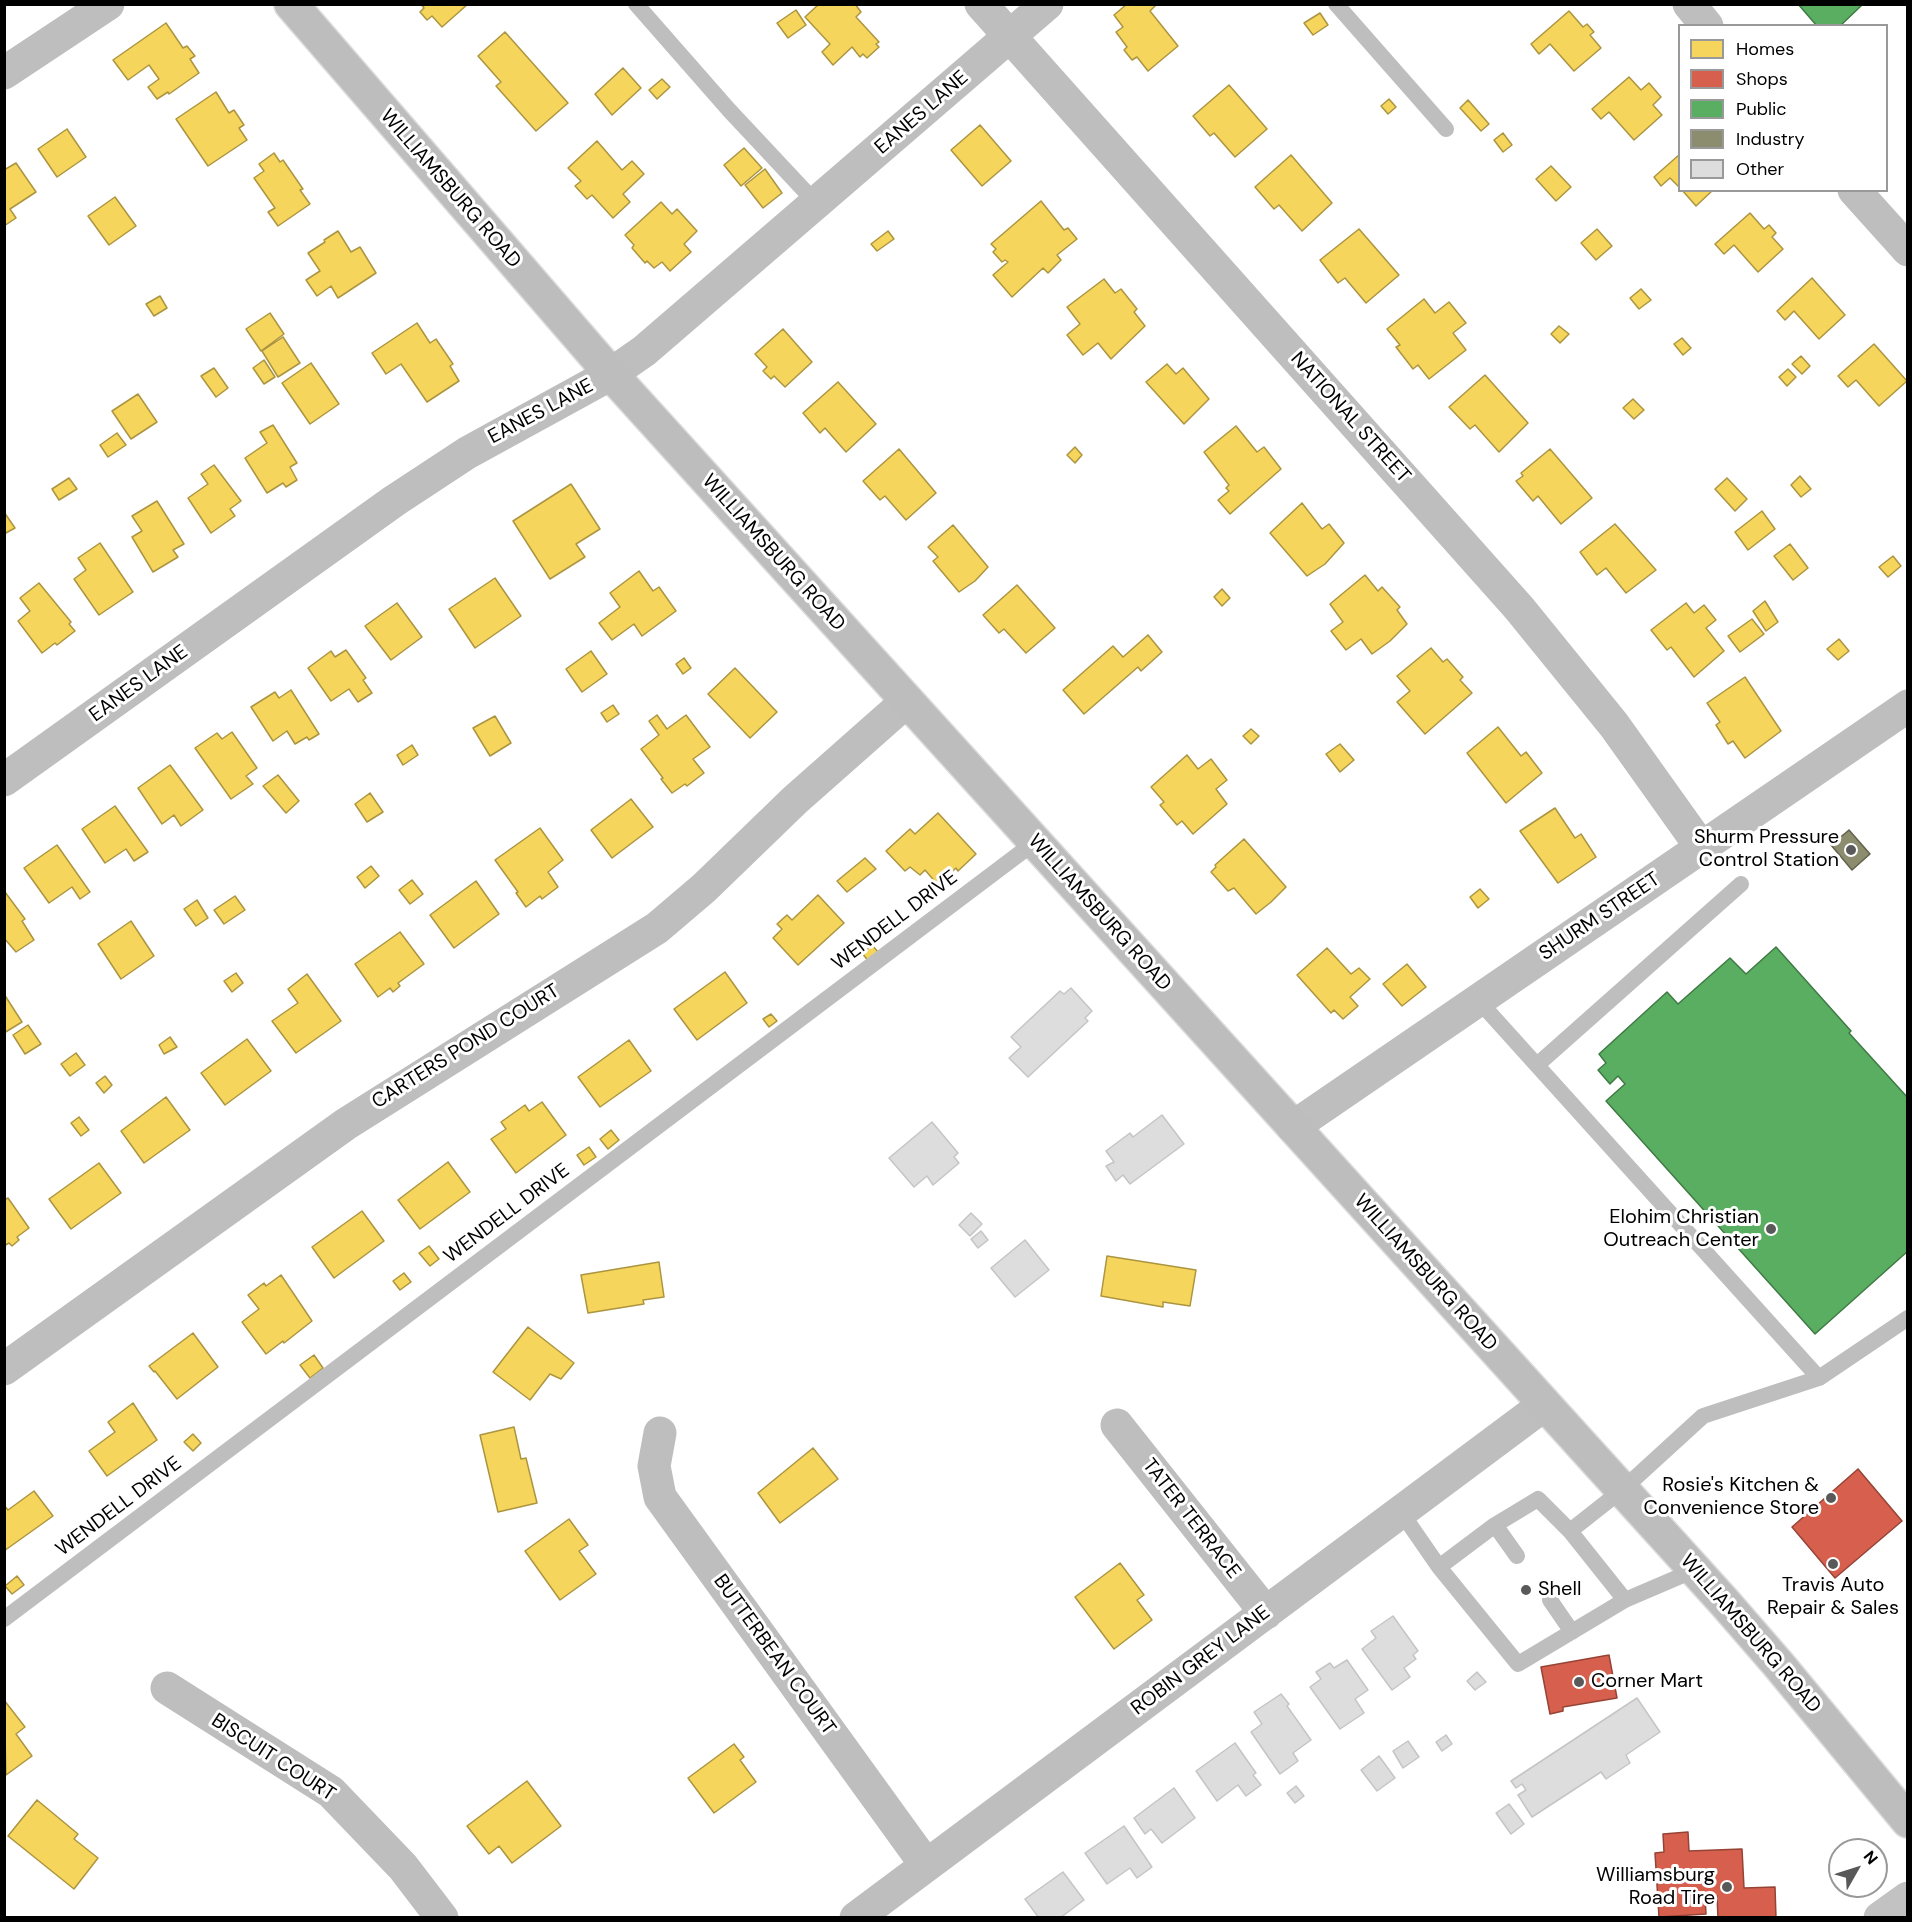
<!DOCTYPE html>
<style>
body{margin:0}
#map{position:relative;width:1912px;height:1922px;overflow:hidden;background:#fff;font-family:"DM Sans",sans-serif}
canvas{display:block}
.frame{position:absolute;inset:0;border:6px solid #000;pointer-events:none}
.legend{position:absolute;left:1678px;top:24px;width:210px;height:168px;box-sizing:border-box;background:#fff;border:2px solid #999;margin:0;padding:8px 10px;list-style:none;font-size:18px;color:#000}
.legend li{display:flex;align-items:center;gap:12px;height:30px}
.legend b{width:30px;border:2px solid #999}
.north{position:absolute;left:1828px;top:1838px;width:60px;height:60px;box-sizing:border-box;background:#fff;border:2px solid #999;border-radius:50%;rotate:51deg;font-size:16px;font-weight:700;line-height:24px;text-align:center;color:#000}
.north::after{content:'';display:block;margin:auto;width:21px;height:27px;background:#595959;clip-path:polygon(50% 0,100% 100%,50% 72%,0 100%)}
</style>
<div id="map">
<canvas width="1912" height="1922"></canvas>
<div class="frame"></div>
<ul class="legend">
<li><b style="height:16px;background:#f6d55c"></b>Homes</li>
<li><b style="height:16px;background:#d6604d"></b>Shops</li>
<li><b style="height:16px;background:#5aae61"></b>Public</li>
<li><b style="height:16px;background:#8c8c6e"></b>Industry</li>
<li><b style="height:16px;background:#ddd"></b>Other</li>
</ul>
<div class="north">N</div>
</div>
<script>
const c = document.querySelector('canvas').getContext('2d');
c.lineJoin = 'round';
function paint(path, color) {
  c.fillStyle = color;
  c.fill(path, 'evenodd');
}
function toPath(rows) {
  const path = new Path2D();
  for (const r of rows) {
    path.moveTo(r[0], r[1]);
    for (let i = 2; i < r.length; i += 2) path.lineTo(r[i], r[i + 1]);
  }
  return path;
}
function trace(path, color, width, dash) {
  c.strokeStyle = color;
  c.lineWidth = width;
  c.lineCap = dash ? 'butt' : 'round';
  c.setLineDash(dash || []);
  c.stroke(path);
}
function label(font, color, halo, rows, align = 'center') {
  c.font = font + ' "DM Sans",sans-serif';
  c.lineWidth = 6;
  c.setLineDash([]);
  c.textBaseline = 'middle';
  c.strokeStyle = halo;
  c.fillStyle = color;
  for (const [text, x, y, turn = 0] of rows) {
    c.save();
    c.translate(x, y);
    c.rotate((+turn || 0) * Math.PI / 180);
    c.textAlign = isNaN(turn) ? turn : align;
    if (halo) c.strokeText(text, 0, 0);
    c.fillText(text, 0, 0);
    c.restore();
  }
}
const homes = toPath([
 [421,4,468,4,442,27,432,16,427,20,420,12,424,8,421,4],
 [819,4,855,4,861,12,856,17,879,42,876,44,879,47,867,58,863,54,860,57,852,47,833,65,822,52,830,44,805,17,819,4],
 [1127,4,1157,4,1150,11,1178,46,1148,71,1137,57,1132,60,1124,50,1127,47,1116,32,1123,27,1114,15,1127,4],
 [796,10,806,25,788,38,777,23,796,10],
 [1569,11,1583,27,1587,24,1594,32,1590,35,1601,48,1574,71,1550,44,1539,54,1531,44,1569,11],
 [1320,13,1328,25,1313,35,1304,23,1320,13],
 [166,23,183,48,187,46,195,56,190,59,199,73,169,94,168,92,157,99,148,87,159,79,149,65,128,80,113,60,166,23],
 [505,32,568,103,536,131,496,86,501,82,478,56,505,32],
 [623,68,641,88,612,115,595,94,623,68],
 [1629,77,1641,90,1649,83,1661,97,1653,105,1662,115,1634,140,1609,112,1601,119,1592,109,1629,77],
 [662,79,670,87,657,99,649,90,662,79],
 [1229,85,1267,129,1235,157,1214,133,1210,136,1193,116,1229,85],
 [216,92,229,113,234,110,244,125,239,128,247,140,208,166,176,119,216,92],
 [1389,99,1396,107,1388,114,1381,106,1389,99],
 [1468,100,1489,124,1481,131,1460,108,1468,100],
 [980,125,1011,161,982,186,951,150,980,125],
 [67,129,86,157,57,177,38,149,67,129],
 [1503,133,1512,145,1503,152,1494,140,1503,133],
 [597,141,622,170,632,161,644,174,623,194,630,202,613,218,592,195,587,199,575,186,581,181,568,168,597,141],
 [744,148,762,168,741,186,724,165,744,148],
 [274,153,280,162,283,160,303,189,300,190,310,204,278,226,268,212,275,208,254,178,264,171,259,164,274,153],
 [1680,154,1680,188,1670,178,1661,186,1654,177,1680,154],
 [1291,155,1332,203,1302,231,1279,205,1274,209,1255,187,1291,155],
 [16,163,36,192,10,209,16,218,4,226,4,170,16,163],
 [1551,166,1571,187,1556,201,1536,179,1551,166],
 [765,169,782,193,763,208,745,185,765,169],
 [1682,190,1713,190,1696,206,1682,190],
 [115,197,136,226,109,245,88,216,115,197],
 [1041,201,1064,230,1068,228,1077,239,1057,255,1061,260,1048,273,1043,268,1012,297,993,275,1008,262,1005,260,1002,262,993,252,996,249,991,244,1041,201],
 [661,202,672,214,677,209,697,231,684,244,691,252,670,271,662,262,654,268,647,261,645,263,632,248,634,245,625,235,661,202],
 [1750,213,1764,229,1769,225,1776,233,1772,237,1783,249,1758,272,1734,245,1724,254,1715,244,1750,213],
 [1359,229,1399,275,1366,303,1345,278,1338,283,1320,260,1359,229],
 [1597,229,1612,246,1596,260,1581,243,1597,229],
 [338,231,351,252,360,247,376,273,338,298,331,286,317,296,306,280,320,271,308,253,325,242,324,240,338,231],
 [888,231,894,239,877,251,871,244,888,231],
 [1812,278,1845,315,1819,339,1794,311,1785,320,1777,311,1812,278],
 [1104,279,1115,293,1121,289,1137,309,1134,312,1145,326,1111,359,1098,343,1083,355,1067,335,1080,324,1067,307,1104,279],
 [1641,289,1651,300,1639,309,1630,298,1641,289],
 [160,296,167,308,154,316,146,304,160,296],
 [1424,299,1435,313,1449,302,1466,323,1453,333,1466,350,1429,379,1418,365,1413,369,1396,347,1400,345,1387,329,1424,299],
 [270,313,284,334,261,351,246,329,270,313],
 [417,323,430,343,436,339,453,364,450,366,459,381,427,402,401,364,386,374,372,353,417,323],
 [1559,326,1569,334,1560,343,1551,334,1559,326],
 [783,329,812,362,785,387,774,376,771,379,763,371,767,367,755,354,783,329],
 [283,337,300,363,278,377,262,351,283,337],
 [1682,338,1691,348,1683,355,1674,344,1682,338],
 [1874,344,1907,381,1879,406,1856,380,1848,387,1838,376,1874,344],
 [1801,356,1810,366,1802,374,1792,364,1801,356],
 [264,360,275,377,264,384,253,368,264,360],
 [311,363,339,404,310,424,282,383,311,363],
 [1167,364,1176,374,1183,368,1209,399,1184,424,1146,382,1167,364],
 [214,368,228,388,216,397,201,376,214,368],
 [1788,369,1796,377,1787,386,1779,377,1788,369],
 [1485,375,1528,423,1499,452,1475,425,1470,429,1449,407,1485,375],
 [838,382,876,424,846,452,825,428,820,433,803,413,838,382],
 [138,394,157,422,131,439,112,411,138,394],
 [1633,399,1644,410,1634,419,1623,408,1633,399],
 [273,425,297,463,290,467,297,480,286,487,283,483,267,493,245,458,267,443,260,432,273,425],
 [1236,426,1257,452,1264,447,1281,469,1230,514,1218,500,1229,491,1226,488,1229,485,1204,452,1236,426],
 [117,433,126,445,108,457,100,445,117,433],
 [1075,447,1082,455,1075,463,1067,455,1075,447],
 [899,449,936,493,906,520,885,496,880,500,863,481,899,449],
 [1550,449,1592,498,1561,524,1538,496,1533,501,1516,481,1523,476,1521,473,1550,449],
 [214,465,241,501,230,509,235,516,211,533,188,498,208,484,201,474,214,465],
 [1800,476,1811,489,1801,497,1791,485,1800,476],
 [69,478,77,489,59,500,52,489,69,478],
 [1727,478,1747,499,1735,511,1715,489,1727,478],
 [571,484,600,529,576,544,585,557,550,579,513,521,571,484],
 [157,501,184,544,173,550,178,557,153,572,132,537,142,531,132,516,157,501],
 [1302,503,1322,529,1329,524,1344,543,1325,564,1307,576,1270,533,1302,503],
 [1762,511,1775,529,1748,550,1735,532,1762,511],
 [4,512,15,528,4,534,4,512],
 [1615,524,1656,570,1626,593,1606,568,1597,575,1580,552,1615,524],
 [953,525,988,567,975,581,959,592,933,561,938,557,928,547,953,525],
 [100,543,133,592,99,615,74,579,86,570,78,558,100,543],
 [1790,544,1808,568,1793,580,1774,556,1790,544],
 [1893,556,1901,566,1888,577,1879,567,1893,556],
 [639,571,653,591,659,587,676,611,642,636,634,624,612,640,599,623,620,607,610,593,639,571],
 [1365,575,1378,591,1382,587,1400,607,1397,610,1407,624,1390,641,1372,654,1361,639,1346,650,1331,631,1343,622,1330,604,1365,575],
 [495,578,521,616,475,648,449,609,495,578],
 [39,583,71,622,69,624,75,631,57,645,55,643,42,653,18,621,30,611,20,598,39,583],
 [1017,585,1055,628,1026,653,1004,629,999,633,983,615,1017,585],
 [1222,589,1230,598,1222,606,1214,597,1222,589],
 [1765,601,1778,622,1766,631,1753,611,1765,601],
 [397,603,422,637,391,660,365,626,397,603],
 [1686,603,1694,613,1704,605,1716,620,1706,628,1724,651,1694,677,1671,647,1667,650,1651,630,1686,603],
 [1752,619,1764,634,1740,652,1728,636,1752,619],
 [1148,635,1162,652,1141,671,1138,667,1084,714,1063,690,1113,646,1123,657,1148,635],
 [1839,639,1849,651,1838,660,1827,649,1839,639],
 [1431,648,1443,662,1447,659,1463,677,1460,680,1472,693,1425,734,1397,702,1410,691,1397,676,1431,648],
 [346,650,366,678,363,680,372,693,358,702,349,689,331,701,308,668,331,651,335,657,346,650],
 [591,651,607,674,582,692,566,669,591,651],
 [684,658,691,668,683,674,676,664,684,658],
 [735,668,777,712,750,738,708,694,735,668],
 [1745,677,1781,731,1745,758,1733,741,1728,744,1716,725,1720,722,1707,703,1745,677],
 [291,690,319,734,309,740,307,737,295,744,287,731,273,741,251,707,275,692,279,698,291,690],
 [613,705,619,714,607,722,601,713,613,705],
 [657,715,667,729,686,715,710,747,693,759,704,773,687,786,685,784,672,793,661,779,663,778,641,749,659,735,649,721,657,715],
 [495,716,511,743,490,756,473,728,495,716],
 [1498,727,1521,756,1526,752,1542,773,1506,803,1467,753,1498,727],
 [1251,729,1259,736,1251,744,1243,736,1251,729],
 [232,732,257,768,246,776,253,784,231,799,195,748,217,733,222,739,232,732],
 [1340,744,1354,760,1340,772,1326,754,1340,744],
 [412,745,418,755,403,765,397,755,412,745],
 [1187,755,1198,769,1211,759,1227,780,1216,789,1227,804,1193,834,1182,821,1177,825,1160,805,1164,802,1151,787,1187,755],
 [170,765,203,810,181,826,174,815,162,824,138,788,170,765],
 [278,775,299,801,286,813,263,786,278,775],
 [370,793,383,812,367,822,355,804,370,793],
 [631,799,653,827,612,858,591,830,631,799],
 [115,806,148,852,134,861,126,849,105,863,82,829,115,806],
 [1555,808,1575,838,1581,834,1596,857,1558,883,1520,831,1555,808],
 [938,813,976,854,958,871,956,868,938,885,925,870,920,875,910,867,905,871,886,851,910,829,915,834,938,813],
 [540,828,563,860,548,872,558,887,542,899,540,896,526,907,516,893,518,892,495,860,540,828],
 [1244,839,1286,887,1271,902,1256,914,1234,888,1228,891,1211,872,1216,867,1215,865,1244,839],
 [57,845,90,892,80,899,72,887,49,903,24,868,57,845],
 [865,858,876,869,847,892,837,881,865,858],
 [371,866,379,876,365,888,357,877,371,866],
 [412,880,423,894,410,904,399,890,412,880],
 [476,881,499,914,454,948,430,915,476,881],
 [1480,889,1489,899,1478,908,1470,897,1480,889],
 [5,892,25,919,22,921,34,940,16,952,4,938,5,892],
 [818,895,844,923,798,965,773,938,782,929,777,924,787,915,792,920,818,895],
 [235,896,245,910,224,924,214,910,235,896],
 [197,900,208,918,196,926,184,909,197,900],
 [131,921,154,956,121,979,98,944,131,921],
 [400,932,424,964,398,983,400,986,393,992,390,988,378,997,355,964,400,932],
 [872,945,879,953,869,962,862,953,872,945],
 [1327,948,1351,974,1359,968,1370,979,1350,997,1358,1006,1343,1019,1334,1010,1331,1013,1297,975,1327,948],
 [1407,964,1426,987,1402,1006,1383,984,1407,964],
 [725,972,747,1003,697,1040,674,1009,725,972],
 [236,973,243,983,232,992,224,981,236,973],
 [307,974,341,1021,296,1053,272,1021,298,1003,288,989,307,974],
 [4,994,22,1022,4,1033,4,994],
 [771,1014,777,1021,769,1027,763,1019,771,1014],
 [28,1025,41,1044,25,1054,13,1035,28,1025],
 [170,1037,177,1047,164,1054,159,1045,170,1037],
 [247,1039,271,1071,225,1105,201,1073,247,1039],
 [629,1040,651,1071,600,1107,578,1077,629,1040],
 [76,1053,85,1065,70,1076,61,1064,76,1053],
 [105,1076,112,1085,104,1093,96,1083,105,1076],
 [166,1097,190,1130,144,1163,121,1131,166,1097],
 [542,1102,566,1135,516,1173,491,1139,506,1129,501,1122,525,1105,529,1111,542,1102],
 [79,1117,89,1130,81,1136,71,1123,79,1117],
 [611,1130,619,1140,608,1149,600,1139,611,1130],
 [589,1147,596,1157,584,1165,577,1155,589,1147],
 [448,1162,470,1192,420,1229,398,1200,448,1162],
 [99,1163,121,1193,71,1229,49,1199,99,1163],
 [8,1198,29,1228,17,1237,19,1240,12,1246,9,1243,4,1246,4,1200,8,1198],
 [362,1211,384,1241,334,1278,312,1247,362,1211],
 [429,1246,439,1259,430,1266,419,1253,429,1246],
 [1107,1256,1196,1270,1190,1306,1163,1302,1163,1307,1101,1296,1107,1256],
 [659,1262,664,1297,643,1300,644,1304,588,1313,581,1275,659,1262],
 [404,1273,411,1282,400,1290,393,1281,404,1273],
 [281,1275,312,1321,284,1343,283,1341,266,1354,242,1322,259,1309,248,1295,264,1283,266,1286,281,1275],
 [528,1327,574,1363,561,1379,550,1374,530,1400,493,1372,528,1327],
 [193,1333,218,1367,177,1399,155,1371,154,1372,149,1366,193,1333],
 [314,1355,323,1368,310,1378,300,1365,314,1355],
 [133,1403,157,1440,107,1476,89,1451,115,1432,108,1422,133,1403],
 [514,1427,521,1459,526,1458,537,1503,498,1512,480,1435,514,1427],
 [193,1434,201,1443,193,1451,184,1442,193,1434],
 [813,1448,838,1479,780,1523,758,1493,813,1448],
 [34,1491,53,1516,4,1551,4,1505,8,1510,34,1491],
 [569,1519,588,1545,579,1551,596,1574,560,1600,525,1551,569,1519],
 [1120,1563,1144,1595,1137,1600,1152,1620,1114,1649,1075,1597,1120,1563],
 [17,1576,24,1585,12,1594,5,1586,17,1576],
 [4,1700,25,1727,16,1734,32,1756,6,1775,4,1700],
 [734,1744,744,1757,740,1760,756,1782,714,1813,688,1778,734,1744],
 [527,1781,561,1826,512,1863,499,1846,489,1854,467,1826,527,1781],
 [37,1800,78,1834,74,1839,98,1858,74,1889,8,1836,37,1800]
]);
paint(homes, '#f6d55c');
trace(homes, '#ac9540', 1.5);
const shops = toPath([
 [1858,1469,1902,1521,1835,1578,1792,1527,1858,1469],
 [1609,1655,1617,1698,1563,1707,1563,1711,1550,1714,1541,1667,1609,1655],
 [1688,1832,1689,1851,1742,1849,1744,1888,1775,1887,1776,1918,1718,1918,1717,1896,1705,1897,1706,1914,1659,1917,1655,1853,1664,1852,1663,1834,1688,1832]
]);
paint(shops, '#d6604d');
trace(shops, '#964336', 1.5);
const public = toPath([
 [1798,4,1861,4,1862,5,1840,26,1817,26,1798,4],
 [1776,947,1851,1031,1849,1033,1908,1098,1908,1251,1815,1334,1606,1101,1625,1084,1618,1076,1610,1084,1598,1070,1606,1063,1599,1054,1667,992,1678,1004,1730,958,1746,974,1776,947]
]);
paint(public, '#5aae61');
trace(public, '#3f7a44', 1.5);
const industry = toPath([
 [1849,830,1870,854,1852,870,1831,845,1849,830]
]);
paint(industry, '#8c8c6e');
trace(industry, '#62624d', 1.5);
const building = toPath([
 [1071,988,1092,1011,1085,1018,1088,1021,1028,1077,1009,1058,1021,1047,1011,1037,1060,991,1064,994,1071,988],
 [1162,1115,1184,1144,1130,1184,1123,1175,1116,1181,1106,1166,1114,1162,1106,1151,1130,1133,1133,1137,1162,1115],
 [932,1122,958,1153,954,1157,959,1163,933,1185,927,1176,914,1187,889,1158,932,1122],
 [971,1213,982,1224,970,1236,959,1225,971,1213],
 [981,1231,988,1240,978,1248,971,1239,981,1231],
 [1025,1240,1049,1270,1015,1297,991,1268,1025,1240],
 [1393,1616,1418,1651,1413,1655,1416,1659,1404,1668,1410,1677,1392,1690,1362,1649,1376,1638,1371,1631,1393,1616],
 [1347,1660,1368,1690,1355,1699,1364,1713,1340,1729,1310,1687,1321,1679,1316,1672,1330,1663,1334,1668,1347,1660],
 [1477,1672,1486,1682,1475,1690,1467,1681,1477,1672],
 [1281,1694,1289,1704,1287,1706,1311,1740,1293,1753,1298,1761,1280,1774,1251,1732,1262,1724,1254,1712,1281,1694],
 [1637,1698,1660,1732,1626,1755,1630,1763,1606,1779,1601,1772,1532,1817,1518,1795,1526,1790,1522,1784,1516,1788,1511,1781,1637,1698],
 [1446,1735,1452,1744,1442,1751,1436,1742,1446,1735],
 [1408,1741,1419,1757,1403,1768,1393,1751,1408,1741],
 [1235,1743,1256,1773,1253,1775,1261,1785,1246,1796,1238,1785,1217,1801,1196,1771,1235,1743],
 [1379,1756,1395,1778,1377,1791,1361,1770,1379,1756],
 [1296,1786,1304,1796,1295,1803,1287,1793,1296,1786],
 [1174,1788,1195,1818,1162,1843,1151,1829,1145,1834,1134,1818,1174,1788],
 [1509,1804,1524,1824,1511,1834,1496,1813,1509,1804],
 [1124,1826,1152,1867,1137,1878,1130,1868,1107,1884,1085,1853,1124,1826],
 [1063,1872,1084,1900,1060,1918,1039,1918,1025,1899,1063,1872]
]);
paint(building, '#ddd');
trace(building, '#c5c5c5', 1.5);
const primary = toPath([
 [291,4,611,374,1725,1603,1778,1664,1908,1821]
]);
trace(primary, '#dbdbdb', 36);
trace(toPath([
 [636,4,729,110,817,204],
 [1336,4,1446,129],
 [1478,1000,1819,1378,1908,1318],
 [1537,1065,1741,884],
 [1401,1512,1439,1567],
 [1495,1525,1517,1556],
 [1570,1531,1625,1600,1518,1664,1439,1567,1495,1525,1538,1499,1570,1531,1622,1490,1703,1416,1819,1378],
 [1550,1600,1572,1632],
 [1625,1600,1695,1570],
 [4,1619,1035,842]
]), '#bebebe', 16);
trace(toPath([
 [981,4,1519,608,1614,725,1701,847],
 [4,73,108,4],
 [1293,1127,1908,706],
 [4,1369,346,1124,657,928,704,888,795,800,907,701],
 [1117,1425,1266,1613],
 [660,1433,654,1466,660,1497,926,1865],
 [167,1688,331,1792,403,1867,442,1918],
 [856,1918,1544,1405]
]), '#bebebe', 33);
trace(toPath([
 [1689,4,1707,26],
 [1854,190,1908,250],
 [4,780,394,501,467,453,611,374,644,351,1047,4]
]), '#bebebe', 33);
trace(toPath([
 [1880,1918,1908,1898]
]), '#c2c2c2', 33);
trace(primary, '#bdbdbd', 33);
for (const [x, y, r, color] of [
 [1851,850,6,"#595959"],
 [1771,1229,6,"#595959"],
 [1831,1498,6,"#595959"],
 [1833,1564,6,"#595959"],
 [1526,1590,6,"#595959"],
 [1579,1682,6,"#595959"],
 [1727,1887,6,"#595959"]
]) {
  const dot = new Path2D();
  dot.arc(x, y, r, 0, 2 * Math.PI);
  c.fillStyle = color;
  c.fill(dot);
  trace(dot, '#fff', 2);
}
label('20px', '#000', '#fff', [
 ["EANES LANE",922,113,-41],
 ["WILLIAMSBURG ROAD",450,189,49],
 ["EANES LANE",541,412,-28],
 ["NATIONAL STREET",1350,418,48],
 ["WILLIAMSBURG ROAD",773,553,48],
 ["EANES LANE",139,684,-36],
 ["WILLIAMSBURG ROAD",1099,913,48],
 ["SHURM STREET",1600,917,-34],
 ["WENDELL DRIVE",895,921,-37],
 ["CARTERS POND COURT",466,1047,-32],
 ["WENDELL DRIVE",507,1214,-37],
 ["WILLIAMSBURG ROAD",1425,1273,48],
 ["WENDELL DRIVE",119,1507,-37],
 ["TATER TERRACE",1191,1519,52],
 ["WILLIAMSBURG ROAD",1750,1634,49],
 ["BUTTERBEAN COURT",774,1655,54],
 ["ROBIN GREY LANE",1201,1661,-37],
 ["BISCUIT COURT",273,1758,33]
]);
label('20px', '#000', '#fff', [
 ["Shurm Pressure",1839,838],
 ["Control Station",1839,861],
 ["Elohim Christian",1759,1218],
 ["Outreach Center",1759,1241],
 ["Rosie's Kitchen &",1819,1486],
 ["Convenience Store",1819,1509],
 ["Travis Auto",1833,1586,"center"],
 ["Repair & Sales",1833,1609,"center"],
 ["Shell",1538,1590,"left"],
 ["Corner Mart",1591,1682,"left"],
 ["Williamsburg",1715,1876],
 ["Road Tire",1715,1899]
], 'right');
</script>
